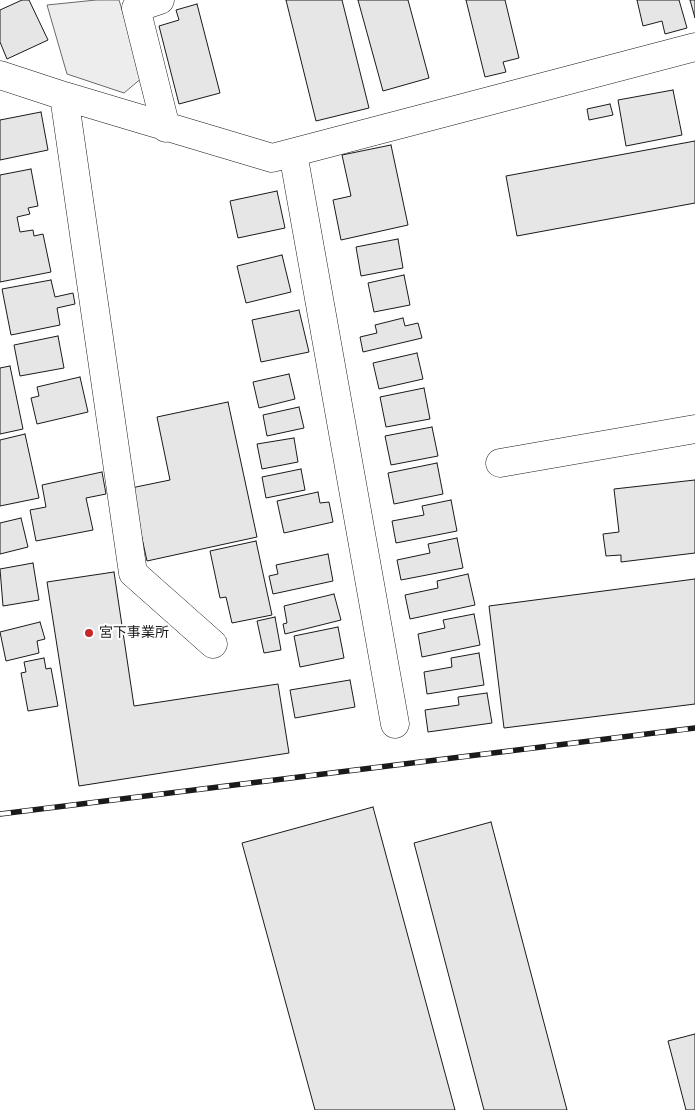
<!DOCTYPE html>
<meta charset="utf-8">
<style>
body{margin:0}
canvas{display:block;background:#fff}
</style>
<canvas width="695" height="1110"></canvas>
<script>
const c = document.querySelector('canvas').getContext('2d');
c.lineJoin = 'round';
function paint(path, color) {
  c.fillStyle = color;
  c.fill(path, 'evenodd');
}
function toPath(rows) {
  const path = new Path2D();
  for (const r of rows) {
    path.moveTo(r[0], r[1]);
    for (let i = 2; i < r.length; i += 2) path.lineTo(r[i], r[i + 1]);
  }
  return path;
}
function trace(path, color, width, dash) {
  c.strokeStyle = color;
  c.lineWidth = width;
  c.lineCap = dash ? 'butt' : 'round';
  c.setLineDash(dash || []);
  c.stroke(path);
}
function label(font, color, halo, rows, align = 'center') {
  c.font = font + ' "Golos Text","Noto Sans JP",sans-serif';
  c.lineWidth = 4;
  c.setLineDash([]);
  c.textBaseline = 'middle';
  c.strokeStyle = halo;
  c.fillStyle = color;
  for (const [text, x, y, turn = 0] of rows) {
    c.save();
    c.translate(x, y);
    c.rotate((+turn || 0) * Math.PI / 180);
    c.textAlign = isNaN(turn) ? turn : align;
    if (halo) c.strokeText(text, 0, 0);
    c.fillText(text, 0, 0);
    c.restore();
  }
}
const green = toPath([
 [96,0,119,0,143,77,124,93,67,74,47,5,96,0]
]);
paint(green, '#ededed');
trace(green, '#6a6a6a', 1);
const building = toPath([
 [22,0,29,0,48,40,7,59,0,42,0,10,22,0],
 [286,0,342,0,369,108,316,121,286,0],
 [358,0,408,0,429,78,383,91,358,0],
 [466,0,505,0,519,58,503,62,506,72,485,77,466,0],
 [637,0,679,0,687,28,665,34,662,21,643,26,637,0],
 [690,0,695,0,695,18,690,0],
 [197,4,220,93,179,104,159,26,179,20,176,10,197,4],
 [673,90,682,135,626,146,618,100,673,90],
 [610,104,613,115,589,120,587,109,610,104],
 [41,112,48,150,0,160,0,120,41,112],
 [695,141,695,203,517,236,506,176,695,141],
 [391,145,408,225,341,240,333,200,351,196,342,155,391,145],
 [31,169,38,206,28,208,30,214,17,217,20,232,33,230,34,236,43,234,51,272,0,282,0,175,31,169],
 [277,191,285,228,238,238,230,201,277,191],
 [398,239,403,268,361,276,356,247,398,239],
 [282,255,291,292,246,303,237,266,282,255],
 [404,275,410,305,374,312,368,283,404,275],
 [51,280,55,297,73,293,75,304,57,308,60,325,11,335,2,289,51,280],
 [299,310,309,352,261,362,252,320,299,310],
 [403,318,405,326,418,323,422,338,363,352,360,337,377,333,375,325,403,318],
 [58,336,64,368,20,376,14,345,58,336],
 [417,353,423,379,379,389,373,363,417,353],
 [10,366,23,429,0,434,0,368,10,366],
 [289,374,295,399,259,408,253,382,289,374],
 [80,377,88,412,37,424,31,398,39,396,37,387,80,377],
 [424,388,430,419,386,427,380,397,424,388],
 [228,402,257,537,147,561,131,488,170,480,157,417,228,402],
 [299,407,304,428,267,436,263,415,299,407],
 [432,427,438,456,391,465,385,436,432,427],
 [25,434,39,498,0,506,0,440,25,434],
 [294,438,298,462,262,469,257,444,294,438],
 [437,463,443,494,394,504,388,473,437,463],
 [301,469,305,490,266,498,262,477,301,469],
 [102,472,106,494,86,498,93,530,36,541,30,510,46,507,42,485,102,472],
 [695,480,695,553,621,562,621,555,606,556,603,534,619,532,614,489,695,480],
 [318,492,320,503,329,502,333,522,284,533,277,501,318,492],
 [451,500,457,531,396,543,392,521,424,515,422,506,451,500],
 [21,518,28,547,0,554,0,523,21,518],
 [457,538,463,568,401,580,397,560,430,553,428,544,457,538],
 [256,541,272,615,232,623,226,597,220,598,210,551,256,541],
 [328,554,333,581,273,594,269,576,278,574,276,565,328,554],
 [33,563,39,600,3,606,0,569,33,563],
 [114,572,134,706,278,684,289,753,79,786,47,582,114,572],
 [468,574,475,605,410,619,405,595,438,588,437,581,468,574],
 [695,579,695,704,504,728,489,606,695,579],
 [334,594,341,620,285,634,283,624,287,623,284,606,334,594],
 [474,614,480,645,422,657,418,634,445,628,443,620,474,614],
 [275,617,281,650,264,653,257,621,275,617],
 [40,622,45,639,37,641,39,653,6,661,0,632,40,622],
 [338,627,344,658,300,667,294,636,338,627],
 [479,653,484,685,427,694,424,672,452,667,451,658,479,653],
 [44,658,46,669,51,668,58,706,28,711,21,673,26,672,24,662,44,658],
 [350,680,355,707,295,718,290,690,350,680],
 [487,693,492,723,428,732,425,710,459,705,458,697,487,693],
 [373,807,455,1110,315,1110,242,843,373,807],
 [491,822,567,1110,484,1110,414,843,491,822],
 [695,1034,695,1110,686,1110,668,1041,695,1034]
]);
paint(building, '#e6e6e6');
trace(building, '#1a1a1a', 1);
const minor = toPath([
 [160,0,136,8,166,128],
 [0,75,64,96,272,158,695,47],
 [64,96,133,573,213,644],
 [293,153,395,724],
 [500,463,695,429]
]);
trace(minor, '#1a1a1a', 29);
trace(minor, '#fff', 28);
const rail = toPath([
 [0,814,695,728]
]);
trace(rail, '#1a1a1a', 5.5);
trace(rail, '#fff', 4, [11]);
for (const [x, y, r, color] of [
 [89,633,5,"#c62828"]
]) {
  const dot = new Path2D();
  dot.arc(x, y, r, 0, 2 * Math.PI);
  c.fillStyle = color;
  c.fill(dot);
  trace(dot, '#fff', 2);
}
label('14px', '#1a1a1a', '#fff', [
 ["宮下事業所",99,633]
], 'left');
</script>
